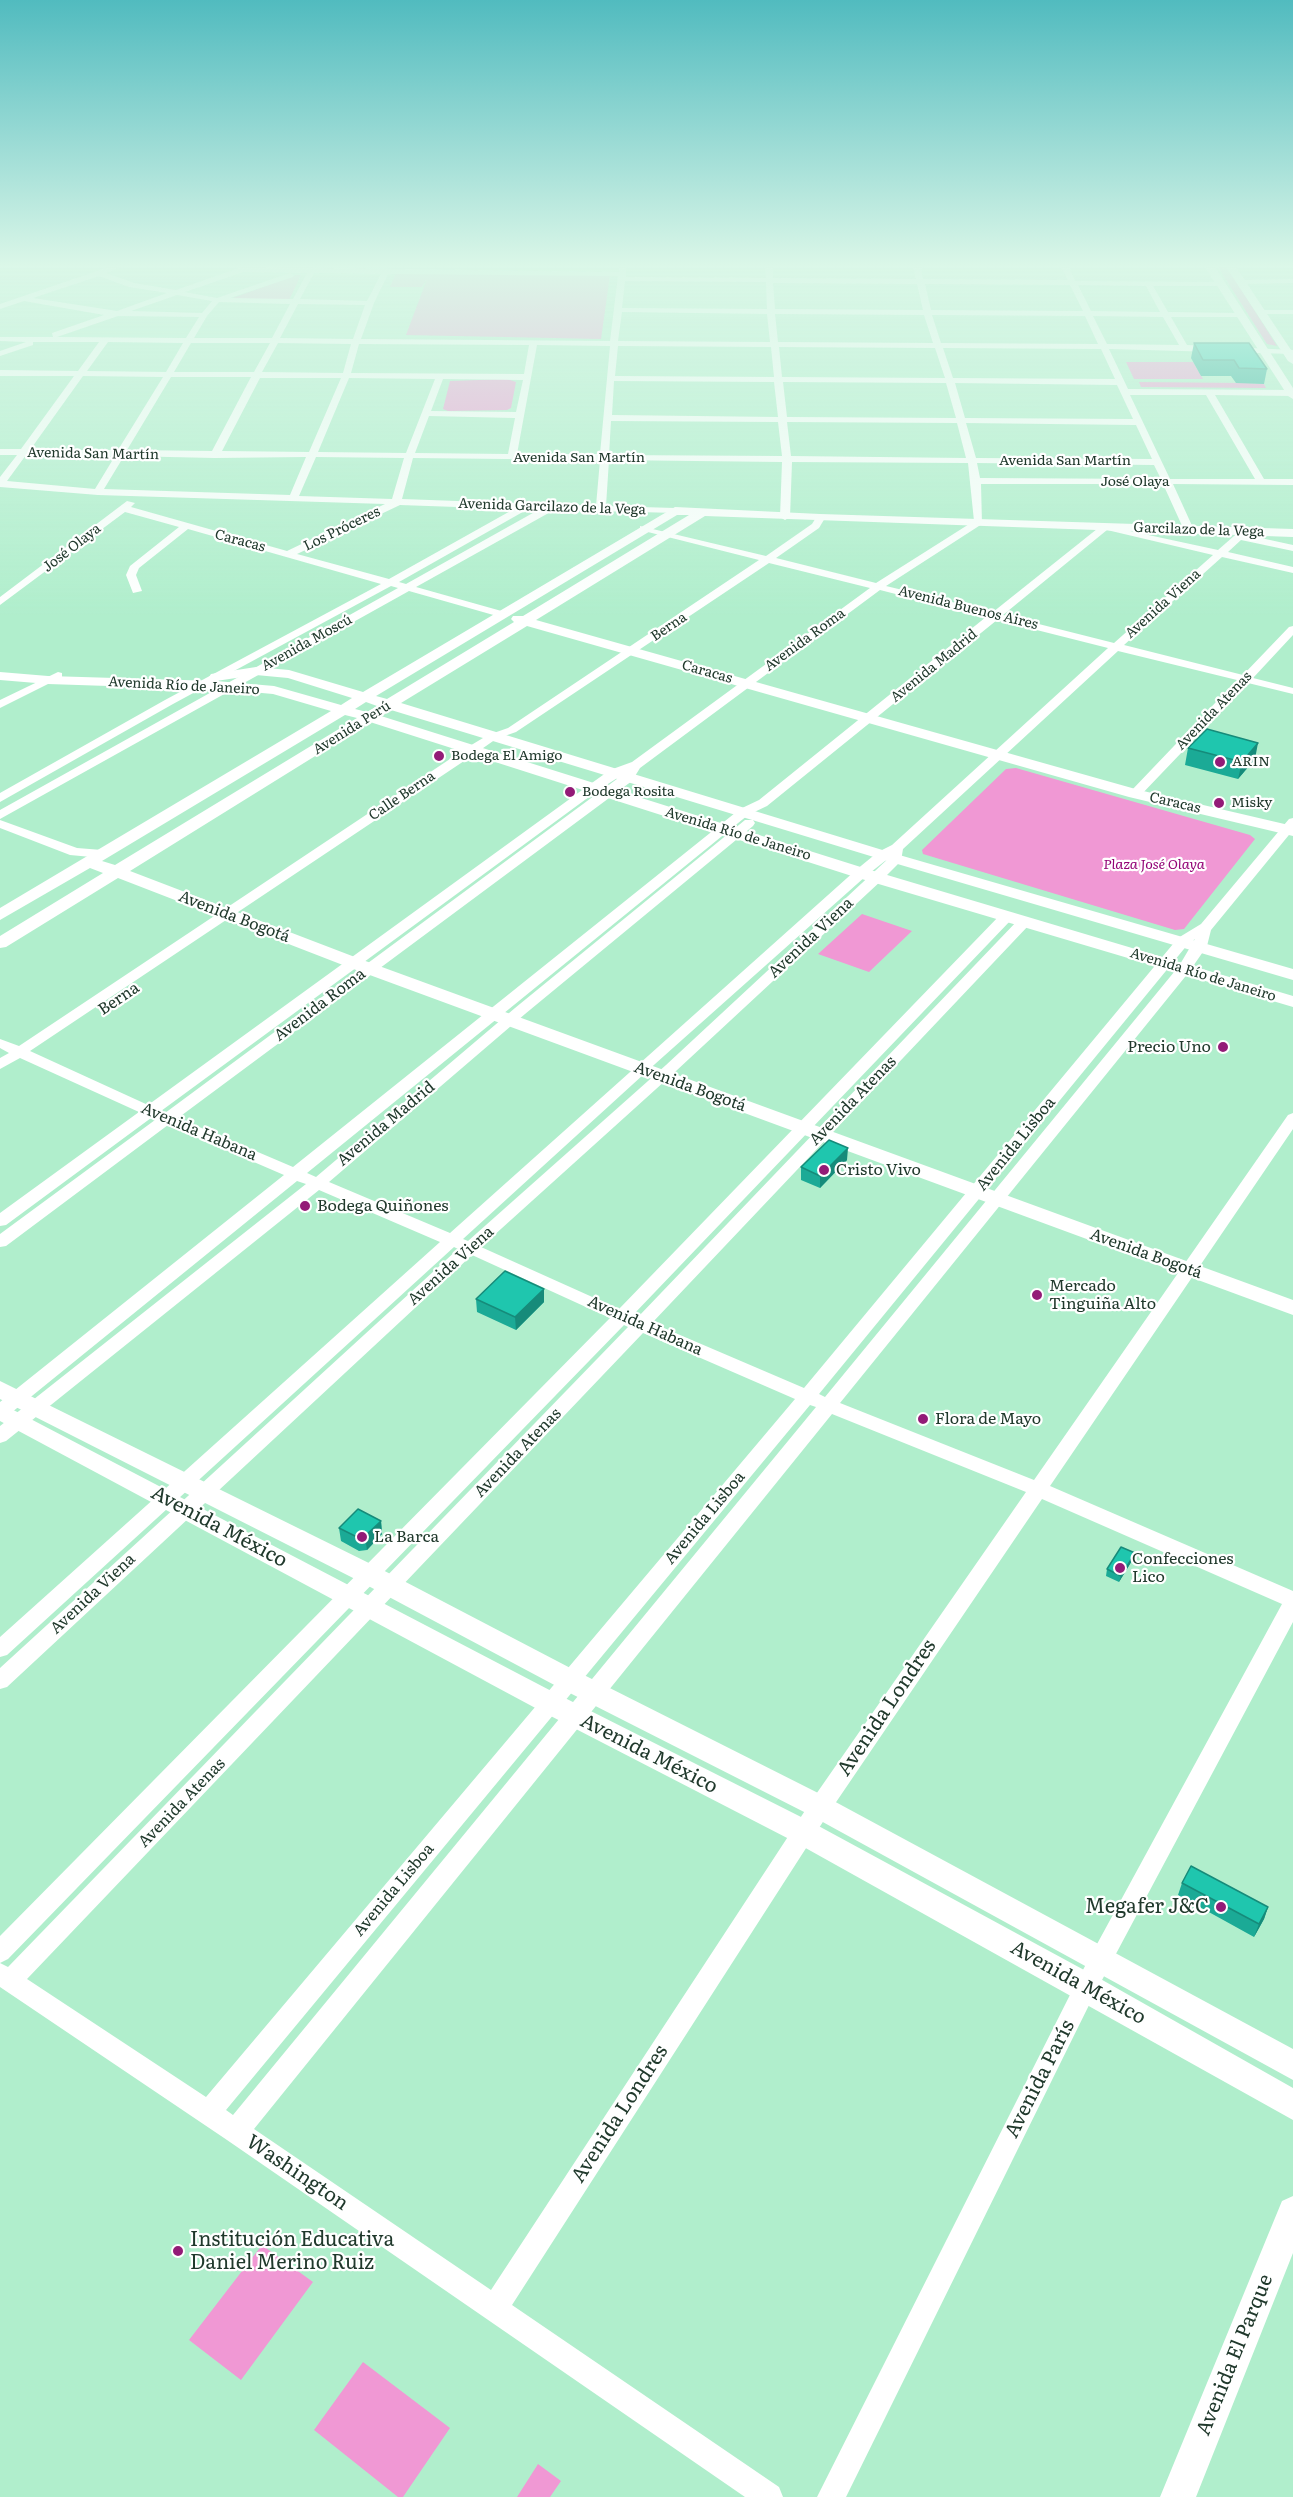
<!DOCTYPE html>
<meta charset="utf-8">
<style>
body{margin:0}
canvas{display:block;background:#b0eecc}
</style>
<canvas width="1293" height="2497"></canvas>
<script>
const c = document.querySelector('canvas').getContext('2d');
c.lineJoin = 'round';
function paint(path, color) {
  c.fillStyle = color;
  c.fill(path, 'evenodd');
}
function toPath(rows) {
  const path = new Path2D();
  for (const r of rows) {
    path.moveTo(r[0], r[1]);
    for (let i = 2; i < r.length; i += 2) path.lineTo(r[i], r[i + 1]);
  }
  return path;
}
function trace(path, color, width, dash) {
  c.strokeStyle = color;
  c.lineWidth = width;
  c.lineCap = dash ? 'butt' : 'round';
  c.setLineDash(dash || []);
  c.stroke(path);
}
function label(font, color, halo, rows, align = 'center') {
  c.font = font + ' Literata,serif';
  c.lineWidth = 4.5;
  c.setLineDash([]);
  c.textBaseline = 'middle';
  c.strokeStyle = halo;
  c.fillStyle = color;
  for (const [text, x, y, turn = 0] of rows) {
    c.save();
    c.translate(x, y);
    c.rotate((+turn || 0) * Math.PI / 180);
    c.textAlign = isNaN(turn) ? turn : align;
    if (halo) c.strokeText(text, 0, 0);
    c.fillText(text, 0, 0);
    c.restore();
  }
}
paint(toPath([
 [1218,267,1227,267,1277,346,1267,344],
 [396,273,610,275,601,339,406,335,427,279,422,287,390,287],
 [296,275,301,275,289,300,230,299],
 [1126,362,1193,362,1203,379,1134,379],
 [507,379,516,382,511,408,507,410,448,411,443,409,450,381],
 [1139,382,1246,383,1264,384,1266,388,1141,387],
 [1016,768,1250,835,1255,839,1184,929,1175,930,923,854,922,850,1006,769],
 [862,914,912,931,869,972,818,954],
 [262,2245,313,2282,241,2380,189,2340],
 [363,2362,450,2428,403,2497,398,2497,314,2430],
 [538,2464,561,2481,550,2497,517,2497]
]), '#f098d4');
paint(toPath([
 [109,267,121,267,106,273,134,283,176,290,242,267,619,272,620,267,626,267,626,277,766,278,765,267,773,267,773,278,916,279,913,267,921,267,923,279,1068,280,1061,267,1069,267,1075,281,1225,282,1225,286,1153,286,1168,312,1239,313,1243,315,1239,317,1171,317,1187,345,1293,350,1293,354,1109,349,1128,389,1293,390,1293,396,1215,395,1264,479,1293,479,1293,485,1173,484,1194,530,1189,533,1184,530,1163,484,981,484,982,524,886,586,993,612,1102,525,1218,550,1242,529,1248,529,1250,531,1247,535,1293,545,1293,551,1241,540,1228,552,1293,567,1293,573,1222,557,1124,645,1243,675,1289,627,1293,626,1293,635,1253,678,1293,688,1293,694,1248,683,1139,797,1131,797,1129,794,1131,791,1237,680,1118,651,903,849,901,861,882,880,676,1071,481,1247,619,1309,1001,914,1011,914,1013,917,1011,920,633,1315,638,1317,1019,919,1029,919,1031,922,1029,925,652,1323,804,1388,1178,938,1201,924,1289,819,1293,818,1293,830,1211,930,1207,946,1189,972,840,1403,1034,1480,1288,1115,1293,1113,1293,1129,1050,1486,1293,1591,1293,1622,1094,1995,846,2497,817,2497,1078,1979,1282,1604,1042,1499,828,1814,512,2305,779,2487,783,2497,745,2497,227,2140,0,1987,0,1963,8,1967,628,1327,624,1325,8,1959,0,1963,0,1936,610,1318,472,1255,7,1687,0,1689,0,1668,458,1249,454,1247,7,1655,0,1657,0,1637,440,1242,319,1190,6,1441,0,1443,0,1426,306,1184,297,1181,6,1417,0,1418,0,1402,284,1175,168,1125,6,1246,0,1247,0,1234,155,1120,151,1118,6,1225,0,1226,0,1213,139,1112,20,1058,0,1069,0,1058,9,1053,0,1048,0,1039,19,1046,468,747,488,735,508,728,759,560,640,530,640,526,766,556,812,524,817,516,820,515,825,518,819,528,776,558,876,583,974,521,968,463,792,462,790,517,785,520,780,517,782,462,609,460,606,506,675,508,678,509,678,513,554,510,416,587,505,612,505,616,497,616,409,591,0,819,0,810,398,588,391,586,173,704,0,802,0,793,165,700,381,584,188,529,139,568,136,575,142,591,133,593,126,575,130,566,179,527,125,512,0,605,0,597,127,501,135,503,131,507,287,551,385,504,98,495,0,487,0,477,17,455,0,455,0,449,21,449,74,376,0,376,0,370,78,371,99,342,33,342,33,345,0,356,0,351,26,342,0,341,0,337,53,337,52,333,104,315,24,301,0,309,0,304,109,267],
 [243,272,307,273,293,299,230,298,293,277,294,275,290,273,217,298,185,292,243,272],
 [314,273,381,274,367,301,300,299,314,273],
 [388,274,618,276,610,341,361,339,374,303,388,274],
 [99,276,129,287,167,293,117,311,33,298,99,276],
 [625,281,766,282,767,309,622,308,625,281],
 [773,283,917,284,923,310,775,309,773,283],
 [925,284,1070,285,1083,311,931,310,925,284],
 [1078,285,1146,286,1160,312,1091,311,1078,285],
 [177,295,212,301,202,313,131,311,177,295],
 [219,302,290,304,272,338,194,338,207,316,219,302],
 [298,304,365,305,353,339,280,338,298,304],
 [622,312,767,314,770,342,618,341,622,312],
 [775,314,924,315,933,343,778,342,775,314],
 [932,315,1085,316,1098,344,941,343,932,315],
 [118,316,199,317,186,338,57,337,118,316],
 [1093,316,1163,317,1179,345,1107,344,1093,316],
 [108,342,183,343,166,372,87,371,108,342],
 [191,343,270,343,254,372,174,372,191,343],
 [278,343,351,344,343,373,262,372,278,343],
 [359,344,529,345,524,374,351,373,359,344],
 [537,345,610,346,600,454,517,454,537,345],
 [618,346,771,347,774,377,615,376,618,346],
 [779,347,935,348,945,378,782,377,779,347],
 [943,348,1101,349,1115,379,953,378,943,348],
 [83,376,163,377,118,450,30,450,83,376],
 [171,377,251,377,212,451,127,450,171,377],
 [260,378,341,378,309,452,222,451,260,378],
 [349,378,435,379,406,453,318,452,349,378],
 [443,379,523,380,516,412,431,411,443,379],
 [614,381,774,382,778,417,612,415,614,381],
 [783,382,946,383,956,418,787,417,783,382],
 [955,383,1117,385,1133,419,965,418,955,383],
 [1130,395,1206,395,1255,479,1170,479,1130,395],
 [429,416,515,418,508,454,415,453,429,416],
 [611,421,778,422,782,456,609,455,611,421],
 [787,422,957,423,966,458,791,456,787,422],
 [966,423,1136,425,1152,459,976,458,966,423],
 [26,455,115,456,95,489,7,481,26,455],
 [124,456,215,458,306,457,290,495,104,489,124,456],
 [316,457,404,458,392,499,299,496,316,457],
 [413,458,600,460,596,506,402,499,413,458],
 [977,463,1154,465,1161,479,980,478,977,463],
 [400,505,514,509,389,579,297,554,400,505],
 [528,509,540,509,406,584,399,582,528,509],
 [1107,530,1213,555,1114,643,1003,615,1107,530],
 [769,563,870,588,632,762,610,770,589,785,148,1105,30,1051,476,753,496,739,516,732,769,563],
 [880,590,986,617,759,800,740,809,293,1167,178,1118,632,781,640,768,880,590],
 [997,620,1108,648,892,845,878,852,856,870,450,1233,329,1182,525,1014,753,826,755,823,753,820,745,820,515,1008,316,1177,307,1173,748,815,767,806,997,620],
 [625,773,165,1113,161,1111,597,791,625,773],
 [890,857,666,1065,468,1241,463,1239,655,1064,866,876,890,857],
 [1195,939,1179,966,825,1397,819,1394,1188,944,1195,939],
 [643,1333,795,1399,206,2097,27,1979,643,1333],
 [810,1405,816,1407,233,2115,226,2110,810,1405],
 [832,1414,1026,1492,812,1800,491,2290,254,2129,832,1414],
 [1293,279,1293,283,1240,284,1236,282,1240,280,1293,279],
 [1257,310,1293,310,1293,314,1257,314,1257,310],
 [58,672,62,673,62,677,0,708,0,700,58,672],
 [0,820,77,848,102,850,108,854,102,858,70,855,0,828,0,820]
]), '#fff');
paint(toPath([
 [1205,267,1215,267,1293,388,1293,399,1288,396,1205,267],
 [1226,267,1236,267,1293,353,1293,364,1288,361,1226,267],
 [675,507,820,514,1293,529,1293,537,705,516,536,620,1139,790,1293,826,1293,836,1129,797,527,626,401,703,889,852,1293,969,1293,980,877,858,391,710,381,716,867,869,1293,996,1293,1007,855,877,370,722,130,871,360,959,1293,1300,1293,1315,348,967,118,878,6,947,0,948,0,936,103,873,90,868,0,920,0,908,331,711,273,694,229,690,48,684,0,680,0,672,48,676,216,681,209,677,211,674,256,667,289,670,363,692,675,507],
 [677,515,689,515,523,616,513,616,511,619,514,622,387,699,376,696,677,515],
 [256,675,288,678,352,698,341,705,274,686,216,681,256,675],
 [366,702,377,706,367,712,355,709,366,702],
 [345,715,357,718,115,865,102,861,345,715],
 [0,1381,377,1567,578,1672,830,1799,1293,2049,1293,2080,810,1815,560,1688,359,1581,0,1399,0,1381],
 [0,1403,559,1695,813,1823,1097,1977,1293,2088,1293,2120,793,1841,541,1711,0,1421,0,1403],
 [1293,2196,1293,2253,1196,2497,1160,2497,1282,2201,1293,2196]
]), '#fff');
paint(toPath([
 [1194,343,1267,369,1264,384,1236,383,1231,376,1201,376,1191,358],
 [1188,748,1255,759,1238,779,1185,765],
 [847,1160,820,1188,801,1180,801,1167],
 [544,1289,544,1302,516,1330,477,1312,476,1299],
 [381,1521,382,1534,367,1550,359,1551,341,1541,339,1528],
 [1135,1553,1133,1559,1119,1582,1106,1576,1107,1569],
 [1182,1883,1268,1907,1264,1919,1254,1937,1178,1895]
]), '#1baa96');
paint(toPath([
 [1258,743,1255,759,1238,779,1242,762],
 [848,1148,847,1160,820,1188,820,1176],
 [544,1289,544,1302,516,1330,515,1317],
 [381,1521,382,1534,367,1550,365,1536],
 [1135,1553,1133,1559,1119,1582,1121,1576],
 [1268,1907,1264,1919,1254,1937,1259,1924]
]), '#168b7a');
const building = toPath([
 [1194,343,1249,343,1267,369,1239,368,1234,360,1203,360,1194,343],
 [1207,729,1258,743,1242,762,1188,748,1207,729],
 [829,1140,848,1148,820,1176,801,1167,829,1140],
 [505,1271,544,1289,515,1317,476,1299,505,1271],
 [358,1509,381,1521,365,1536,357,1537,339,1528,358,1509],
 [1121,1547,1135,1553,1121,1576,1107,1569,1121,1547],
 [1191,1866,1268,1907,1259,1924,1182,1883,1191,1866]
]);
paint(building, '#1fc6ae');
trace(building, '#168b7a', 1.5);
const sky = c.createLinearGradient(0, 0, 0, 617);
sky.addColorStop(0, '#51bbbf');
sky.addColorStop(0.43, '#dbf7e8');
sky.addColorStop(1, '#dbf7e800');
c.fillStyle = sky;
c.fillRect(0, 0, 1293, 617);
for (const [x, y, r, color] of [
 [439,756,6,"#931b77"],
 [1220,762,6,"#931b77"],
 [570,792,6,"#931b77"],
 [1219,803,6,"#931b77"],
 [1223,1047,6,"#931b77"],
 [824,1170,6,"#931b77"],
 [305,1206,6,"#931b77"],
 [1037,1295,6,"#931b77"],
 [923,1419,6,"#931b77"],
 [362,1537,6,"#931b77"],
 [1120,1568,6,"#931b77"],
 [1221,1907,6,"#931b77"],
 [178,2251,6,"#931b77"]
]) {
  const dot = new Path2D();
  dot.arc(x, y, r, 0, 2 * Math.PI);
  c.fillStyle = color;
  c.fill(dot);
  trace(dot, '#fff', 2);
}
label('14px', '#20392c', '#fff', [
 ["Avenida San Martín",93,454,1],
 ["Avenida San Martín",579,458],
 ["Avenida San Martín",1065,461],
 ["José Olaya",1135,482],
 ["Avenida Garcilazo de la Vega",552,507,2],
 ["Los Próceres",342,529,-26],
 ["Garcilazo de la Vega",1199,530,2],
 ["Caracas",240,541,15],
 ["José Olaya",72,548,-38],
 ["Avenida Viena",1163,604,-42],
 ["Avenida Buenos Aires",968,608,14],
 ["Berna",669,627,-34],
 ["Avenida Roma",805,640,-36],
 ["Avenida Moscú",307,643,-29],
 ["Avenida Madrid",934,666,-39],
 ["Caracas",707,672,16],
 ["Avenida Río de Janeiro",184,686,3],
 ["Avenida Atenas",1214,711,-46],
 ["Avenida Perú",352,728,-32],
 ["Calle Berna",402,796,-34],
 ["Caracas",1175,803,13],
 ["Avenida Río de Janeiro",738,834,17],
 ["Avenida Río de Janeiro",1203,975,17]
]);
label('14px', '#20392c', '#fff', [
 ["Bodega El Amigo",451,756],
 ["ARIN",1232,762],
 ["Bodega Rosita",582,792],
 ["Misky",1231,803]
], 'left');
label('italic 14px', '#920275', '#fff', [
 ["Plaza José Olaya",1154,865]
]);
label('16px', '#20392c', '#fff', [
 ["Avenida Bogotá",234,917,21],
 ["Avenida Viena",811,938,-43],
 ["Berna",119,999,-34],
 ["Avenida Roma",320,1005,-37],
 ["Avenida Bogotá",690,1087,20],
 ["Avenida Atenas",853,1101,-46],
 ["Avenida Madrid",386,1124,-40],
 ["Avenida Habana",199,1132,23],
 ["Avenida Lisboa",1016,1144,-51],
 ["Avenida Bogotá",1146,1254,20],
 ["Avenida Viena",451,1266,-42],
 ["Avenida Habana",645,1326,24],
 ["Avenida Atenas",518,1453,-46],
 ["Avenida Lisboa",705,1518,-50],
 ["Avenida Viena",93,1594,-43],
 ["Avenida Atenas",182,1803,-46],
 ["Avenida Lisboa",394,1890,-50]
]);
label('16px', '#20392c', '#fff', [
 ["Precio Uno",1211,1047,"right"],
 ["Cristo Vivo",836,1170],
 ["Bodega Quiñones",317,1206],
 ["Mercado",1049,1286],
 ["Tinguiña Alto",1049,1304],
 ["Flora de Mayo",935,1419],
 ["La Barca",374,1537],
 ["Confecciones",1132,1559],
 ["Lico",1132,1577]
], 'left');
label('20px', '#20392c', '#fff', [
 ["Avenida México",219,1527,28],
 ["Avenida Londres",887,1708,-56],
 ["Avenida México",649,1754,27],
 ["Avenida México",1078,1983,29],
 ["Avenida París",1040,2079,-63],
 ["Avenida Londres",620,2114,-57],
 ["Washington",297,2173,34],
 ["Avenida El Parque",1235,2355,-68]
]);
label('20px', '#20392c', '#fff', [
 ["Megafer J&C",1209,1907],
 ["Institución Educativa",190,2240,"left"],
 ["Daniel Merino Ruiz",190,2263,"left"]
], 'right');
</script>
